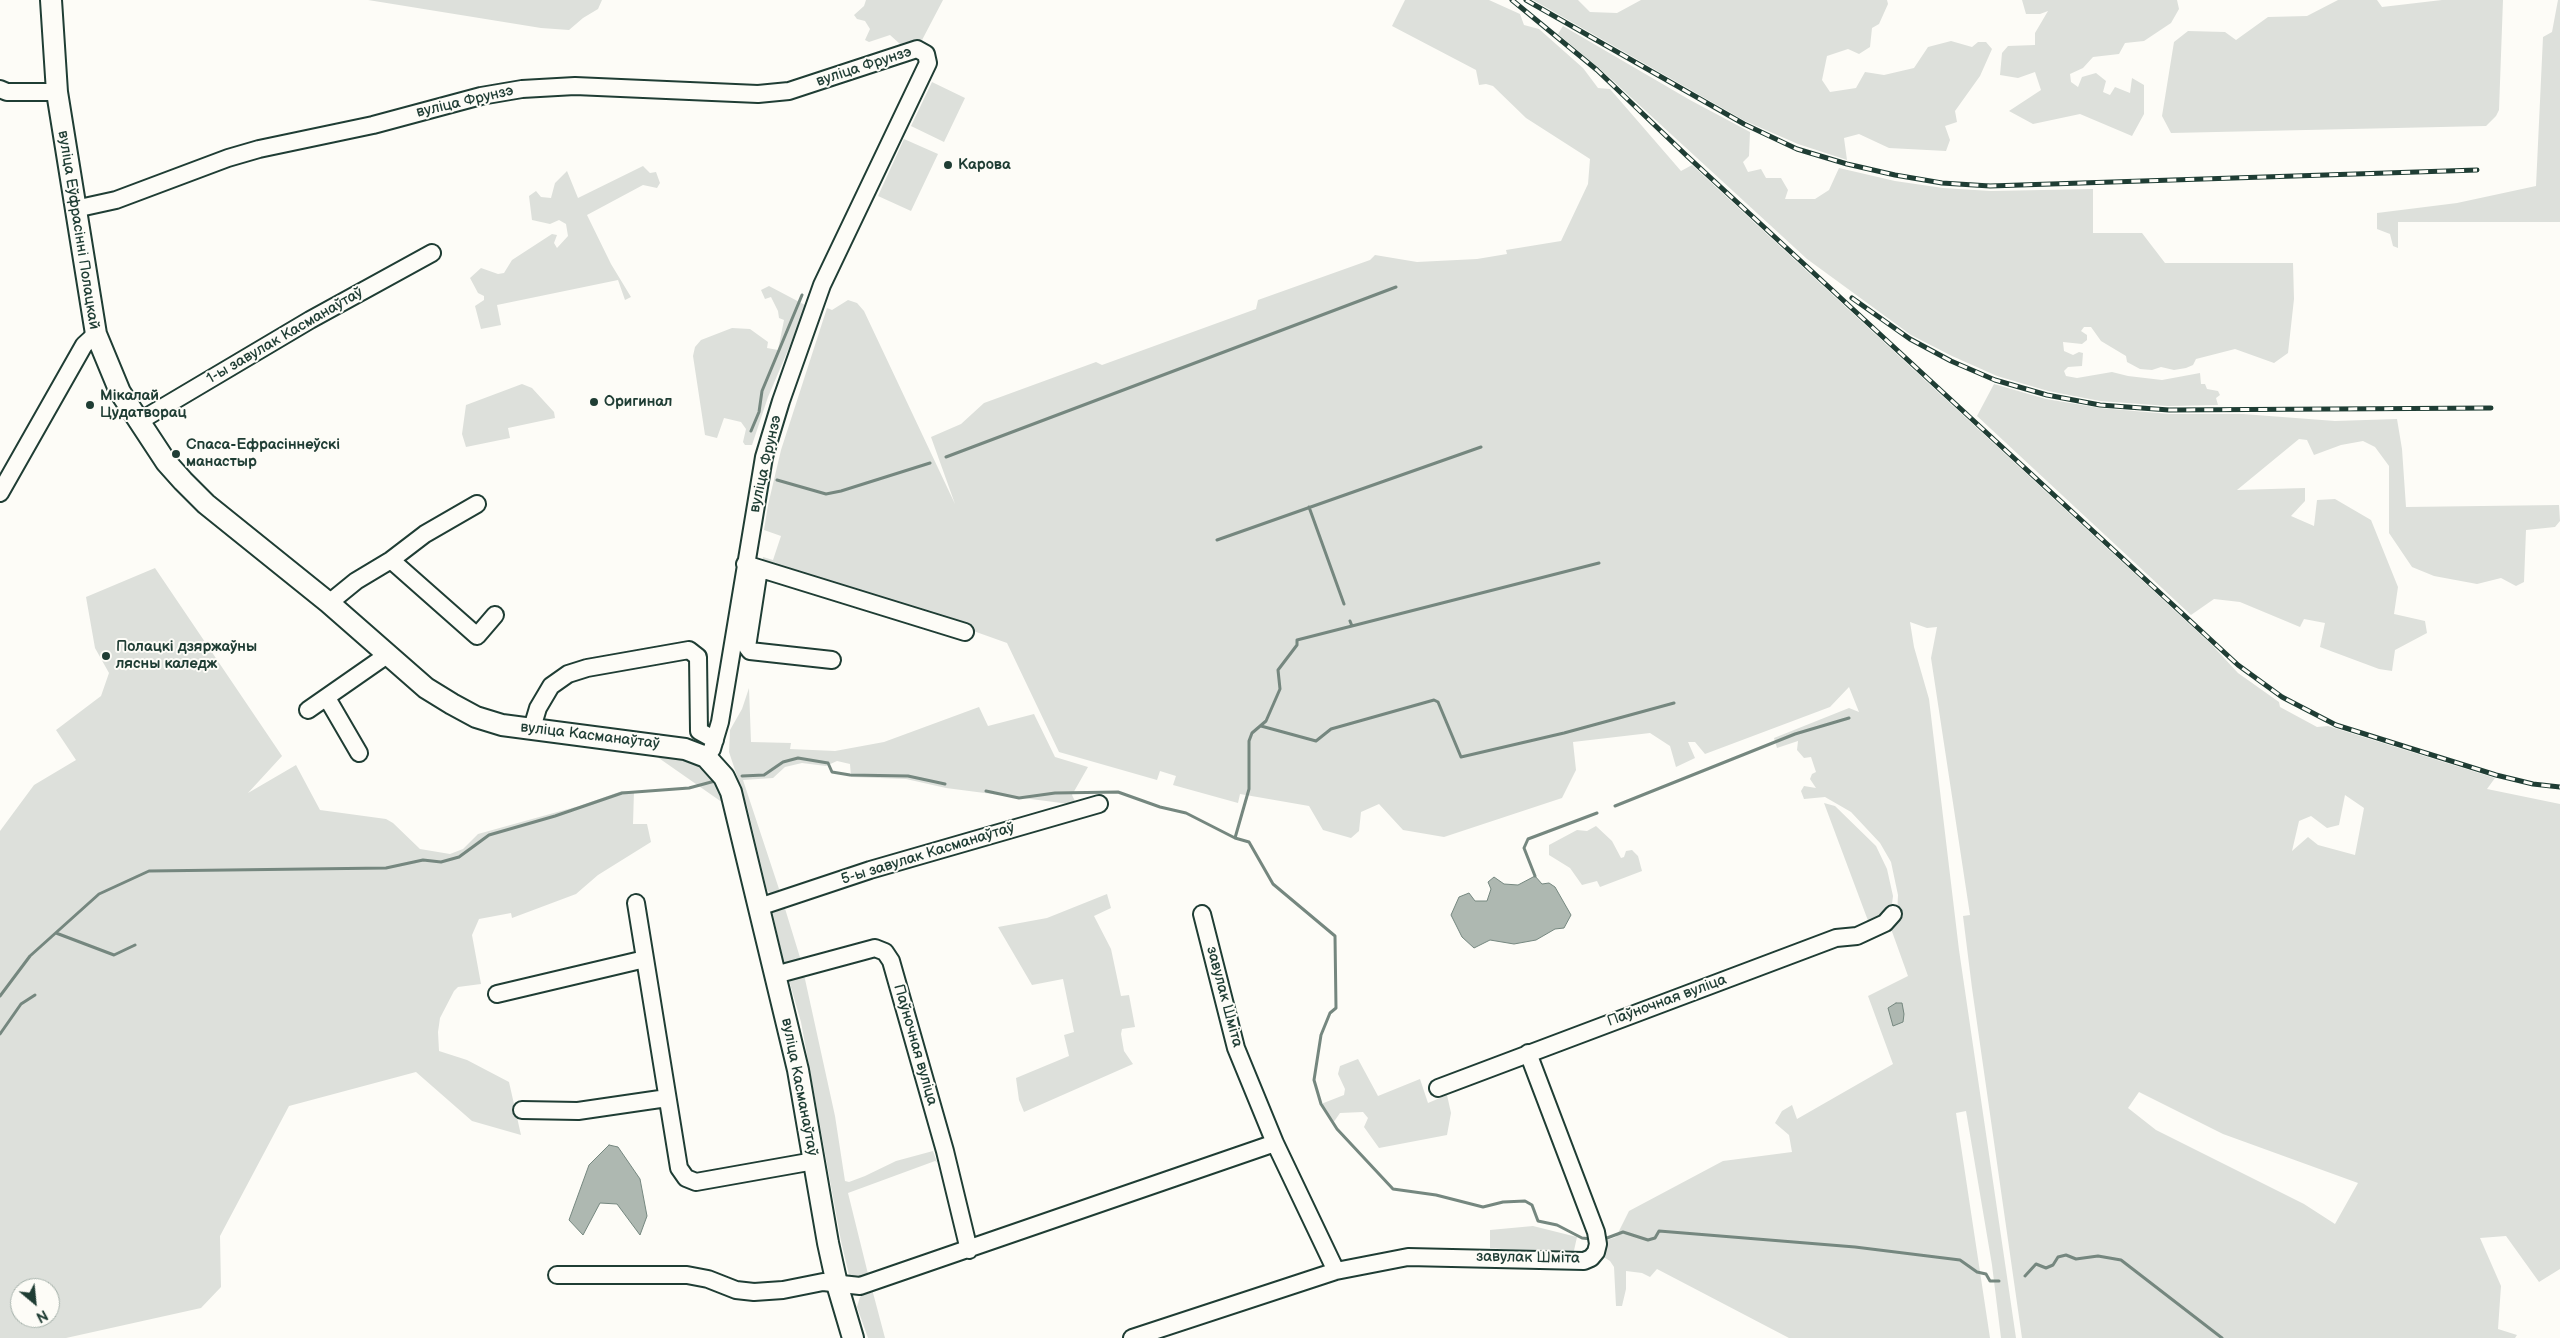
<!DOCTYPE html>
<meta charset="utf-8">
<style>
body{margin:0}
#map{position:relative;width:2560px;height:1338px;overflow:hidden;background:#fdfcf7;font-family:"Balsamiq Sans",sans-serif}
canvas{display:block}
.north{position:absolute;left:10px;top:1278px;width:50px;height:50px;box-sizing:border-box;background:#fdfcf7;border:1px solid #a4b0a9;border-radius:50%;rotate:152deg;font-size:14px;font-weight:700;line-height:20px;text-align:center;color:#1f3d34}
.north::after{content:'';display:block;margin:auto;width:18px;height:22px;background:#1f3d34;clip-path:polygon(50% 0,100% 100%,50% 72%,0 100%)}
</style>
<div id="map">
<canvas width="2560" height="1338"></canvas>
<div class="north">N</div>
</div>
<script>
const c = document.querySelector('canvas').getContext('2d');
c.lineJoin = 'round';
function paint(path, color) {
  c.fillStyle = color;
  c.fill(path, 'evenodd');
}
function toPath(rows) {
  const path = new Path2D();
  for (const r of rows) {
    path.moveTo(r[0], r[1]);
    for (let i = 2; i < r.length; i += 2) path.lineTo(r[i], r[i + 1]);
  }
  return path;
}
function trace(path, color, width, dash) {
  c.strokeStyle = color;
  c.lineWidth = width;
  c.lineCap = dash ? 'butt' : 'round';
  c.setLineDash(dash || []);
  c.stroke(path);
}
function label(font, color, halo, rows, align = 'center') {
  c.font = font + ' "Balsamiq Sans",sans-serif';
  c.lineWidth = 4;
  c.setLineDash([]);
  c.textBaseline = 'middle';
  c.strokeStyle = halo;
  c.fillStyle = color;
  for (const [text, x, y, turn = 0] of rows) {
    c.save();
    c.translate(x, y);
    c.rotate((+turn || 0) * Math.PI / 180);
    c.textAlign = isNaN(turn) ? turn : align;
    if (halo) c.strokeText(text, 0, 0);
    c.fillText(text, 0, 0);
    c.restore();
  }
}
paint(toPath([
 [368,0,602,0,598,9,583,18,569,30,541,28],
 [866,0,943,0,921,42,910,41,900,44,890,35,869,42,865,40,870,29,865,21,857,19,854,15,864,6],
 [1405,0,1489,0,1520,14,1524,25,1539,29,1583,68,1598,88,1610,89,1681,171,1692,165,2212,645,2238,673,2279,702,2280,707,2317,727,2328,726,2495,778,2487,789,2560,804,2560,1269,2539,1282,2506,1236,2480,1238,2501,1286,2498,1329,2517,1335,2515,1338,2022,1338,1972,988,1963,916,1970,915,1931,658,1937,627,1927,628,1910,622,1914,647,1929,699,1959,950,2016,1338,2001,1338,1992,1265,1966,1111,1956,1113,1990,1338,1789,1338,1657,1269,1650,1277,1642,1273,1626,1271,1626,1289,1622,1306,1616,1306,1614,1267,1610,1261,1602,1256,1602,1242,1616,1237,1629,1211,1723,1161,1792,1152,1789,1135,1775,1123,1782,1111,1792,1105,1797,1119,1893,1064,1868,996,1908,976,1890,926,1897,915,1898,895,1891,862,1880,843,1851,812,1825,797,1804,799,1801,791,1804,786,1816,788,1810,779,1812,774,1816,772,1811,757,1804,758,1797,750,1798,741,1777,748,1774,738,1849,708,1859,712,1849,687,1830,707,1705,754,1695,742,1688,742,1695,758,1676,767,1670,746,1650,733,1573,742,1576,770,1562,798,1444,837,1403,830,1379,804,1361,812,1359,831,1351,838,1323,830,1309,806,1240,794,1238,803,1173,785,1176,776,1160,771,1157,780,1059,752,1007,643,951,623,761,565,763,557,773,560,781,536,764,530,768,505,781,450,827,308,832,310,848,300,857,303,864,311,955,504,931,437,961,424,984,403,1096,362,1102,365,1256,309,1258,300,1370,260,1375,255,1417,262,1477,259,1507,254,1506,250,1561,241,1588,184,1590,159,1526,118,1493,86,1486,84,1479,85,1476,70,1392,26],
 [2345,795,2364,808,2355,855,2318,845,2308,837,2292,851,2299,821,2311,816,2327,828,2339,825],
 [2139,1092,2223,1134,2358,1183,2335,1224,2304,1204,2156,1130,2128,1108],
 [1533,0,1578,0,1590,12,1617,13,1641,0,1887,0,1888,4,1879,24,1872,28,1870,47,1859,54,1848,49,1827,56,1822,80,1830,92,1856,88,1865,72,1884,75,1914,68,1928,47,1951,41,1972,47,1978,42,1986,42,1992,49,1980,76,1955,111,1957,122,1945,126,1950,140,1946,151,1889,148,1859,134,1844,138,1847,160,1798,144,1745,121],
 [2022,0,2177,0,2179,9,2171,23,2144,41,2125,43,2119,54,2093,57,2083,68,2070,74,2071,82,2078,87,2082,77,2096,73,2106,81,2103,92,2110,95,2115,87,2130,93,2132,78,2144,85,2144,114,2132,136,2080,114,2033,124,2009,111,2041,90,2035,72,2018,78,2000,75,2002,53,2008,46,2035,45,2035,33,2048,11,2040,14,2026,14],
 [2338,0,2377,0,2382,7,2442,0,2503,0,2499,110,2496,116,2486,126,2171,133,2162,116,2174,42,2188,31,2225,32,2236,40,2268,17,2307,16],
 [2558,0,2560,0,2560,222,2398,222,2398,248,2393,246,2390,234,2377,229,2377,213,2457,203,2536,186,2543,37,2552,32],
 [1563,26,1690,100,1750,132,1749,156,1743,162,1748,172,1761,169,1766,178,1781,178,1788,190,1785,199,1815,199,1829,190,1839,168,1895,181,1943,188,1991,191,2093,189,2093,233,2142,233,2165,263,2293,263,2294,299,2288,353,2274,363,2235,349,2196,359,2193,365,2186,368,2174,370,2161,367,2152,370,2140,369,2127,362,2126,356,2101,341,2091,327,2084,327,2081,331,2087,335,2087,340,2082,344,2063,342,2064,351,2073,355,2079,352,2083,353,2082,366,2068,367,2064,371,2066,376,2077,378,2112,372,2128,376,2162,380,2200,373,2201,384,2205,384,2207,389,2218,391,2220,395,2216,398,2218,405,2168,406,2100,401,2048,391,1997,376,1952,356,1911,335,1807,259,1599,68,1558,34],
 [932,82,965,98,944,142,911,126],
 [904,139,938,154,911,211,878,196],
 [643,166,650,173,656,172,660,183,657,188,643,185,587,215,611,264,631,297,625,300,618,280,497,305,501,325,481,329,475,306,484,300,484,296,478,293,470,278,481,268,498,274,504,273,512,260,552,234,557,235,554,243,557,248,568,236,566,224,559,220,550,224,532,220,529,196,536,191,541,197,551,198,555,183,567,171,578,198],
 [769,286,805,305,797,329,768,397,752,445,745,445,743,442,746,429,741,422,724,418,717,438,705,435,693,356,695,347,701,340,732,328,750,329,768,342,767,348,778,350,784,320,779,318,778,311,771,297,765,299,761,290],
 [522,384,532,388,554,412,555,418,508,428,510,438,466,447,462,434,466,405],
 [1994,384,2046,399,2100,408,2169,414,2243,414,2335,421,2397,419,2402,449,2406,507,2559,505,2560,521,2555,527,2526,530,2524,582,2516,586,2501,578,2477,584,2434,576,2412,567,2389,533,2389,466,2375,447,2363,441,2341,445,2314,455,2307,440,2299,439,2237,490,2305,488,2305,501,2291,516,2314,526,2317,500,2335,499,2371,520,2398,587,2394,614,2425,621,2427,633,2395,650,2392,671,2379,669,2320,647,2325,623,2304,619,2300,627,2240,602,2214,599,2191,615,1977,416],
 [155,568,282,756,248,793,296,765,320,810,386,819,393,823,420,849,450,854,463,849,478,834,579,806,622,791,634,791,633,824,647,824,651,842,598,875,576,894,512,918,511,913,479,919,472,935,481,984,458,987,454,991,440,1018,438,1032,439,1051,467,1060,509,1082,521,1135,472,1121,416,1072,289,1106,220,1236,221,1287,201,1308,66,1338,0,1338,0,831,34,785,76,760,56,730,101,696,109,673,95,648,86,597],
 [20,1288,50,1288,50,1318,20,1318],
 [749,688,751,742,791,743,790,749,835,751,884,742,979,707,988,726,1034,714,1055,757,1088,767,1072,795,1077,805,946,788,906,779,851,777,850,764,837,761,826,766,802,763,785,767,773,778,743,780,781,895,773,896,767,890,747,806,729,752,730,730,742,709],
 [653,754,690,760,704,768,715,779,726,805],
 [1824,803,1835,806,1876,846,1887,869,1893,896,1891,912,1870,926],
 [1596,826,1612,841,1621,858,1624,857,1626,851,1632,850,1638,856,1642,871,1600,887,1597,881,1582,885,1570,868,1549,855,1549,845,1577,830,1587,831],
 [1107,894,1111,908,1094,916,1111,949,1121,996,1129,995,1135,1027,1122,1029,1121,1034,1124,1051,1133,1064,1024,1112,1019,1100,1016,1078,1069,1056,1064,1035,1074,1032,1063,979,1032,985,998,927,1047,918],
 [783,902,802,964,784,964,772,910],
 [803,970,835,1116,845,1181,849,1182,865,1176,896,1161,933,1151,937,1162,935,1161,848,1193,869,1278,854,1280,849,1275,841,1241,801,1022,788,977],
 [1358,1059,1378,1096,1420,1079,1428,1103,1447,1095,1451,1113,1447,1135,1379,1148,1364,1127,1368,1118,1363,1112,1340,1113,1333,1123,1321,1104,1344,1095,1345,1089,1338,1074,1340,1066],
 [1533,1226,1577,1237,1573,1255,1490,1248,1490,1230],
 [872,1289,885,1338,868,1338,857,1307,860,1297]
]), '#dde0db');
const water = toPath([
 [1535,876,1542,884,1549,883,1555,887,1571,915,1564,928,1555,929,1536,940,1514,944,1490,940,1474,948,1462,937,1451,915,1459,897,1469,893,1475,901,1487,901,1491,889,1488,882,1494,877,1504,884,1518,885,1535,876],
 [1896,1003,1902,1003,1904,1014,1903,1022,1893,1026,1888,1008,1896,1003],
 [609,1145,618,1147,640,1179,647,1216,640,1235,617,1204,600,1203,583,1235,569,1220,589,1165,609,1145]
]);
paint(water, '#aeb8b1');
trace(water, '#75877f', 1);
trace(toPath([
 [751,431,759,412,762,391,802,295],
 [946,457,1396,287],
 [777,480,826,494,841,491,930,463],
 [1309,507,1344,604],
 [1217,540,1481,447],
 [1350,621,1352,626],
 [1261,726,1316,741,1331,729,1434,700,1438,702,1461,757,1564,733,1674,703],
 [742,776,764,775,783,762,798,758,828,763,832,772,850,775,908,776,945,784],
 [986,791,1019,798,1055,793,1118,792,1160,807,1186,813,1235,838,1249,842,1273,884,1335,936,1336,1008,1330,1013,1321,1035,1314,1080,1321,1104,1337,1129,1393,1189,1436,1195,1483,1207,1503,1202,1525,1201,1532,1205,1538,1221,1557,1225,1582,1238,1591,1239],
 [1615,806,1795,734,1849,718],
 [1235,838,1249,789,1249,741,1252,733,1266,721,1280,689,1278,670,1297,645,1297,640,1599,563],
 [1535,876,1524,848,1528,839,1597,813],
 [56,933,114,955,135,945],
 [0,996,30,956,99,894,149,871,386,868,423,860,441,862,459,857,489,835,555,816,622,793,689,788,715,781],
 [0,1034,21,1004,35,995],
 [1607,1238,1623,1232,1648,1240,1655,1238,1659,1231,1855,1247,1960,1260,1977,1272,1986,1274,1990,1281,1999,1281],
 [2025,1276,2036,1264,2046,1268,2053,1265,2058,1257,2066,1255,2076,1259,2098,1256,2121,1260,2222,1338]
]), '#75877f', 3);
const minor = toPath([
 [0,89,7,92,57,92],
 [75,209,116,200,228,158,259,149,373,125,481,96,522,89,575,86,758,94,789,91,917,49,926,54,928,63,822,285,781,401,764,457,720,722,712,749,706,757],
 [138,422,310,320,432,253],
 [0,493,84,345,96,334],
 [391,560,477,636,495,615],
 [745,564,965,632],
 [759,569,747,647,750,651,832,660],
 [329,603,356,581,391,560,425,534,477,504],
 [327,698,359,753],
 [308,710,387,655],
 [532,728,538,708,551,686,568,674,587,668,689,650,698,657,699,731,715,740],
 [636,903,679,1168,686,1178,696,1182,814,1161],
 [759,907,870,870,1099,804],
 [1202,914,1236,1048,1275,1143,1336,1271],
 [775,975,875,948,885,952,891,961,945,1151,969,1250],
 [497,994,645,959],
 [1438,1088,1836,938,1857,936,1885,923,1893,914],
 [522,1110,578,1111,667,1098],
 [557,1275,687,1275,708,1279,736,1290,754,1292,783,1290,823,1282,860,1286,1275,1143],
 [1132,1338,1336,1271,1408,1257,1584,1261,1591,1258,1596,1252,1598,1244,1596,1232,1528,1053]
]);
const major = toPath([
 [51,0,57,92,96,334,120,392,166,462,183,481,206,504,329,603,426,688,452,704,476,717,502,725,685,749,706,757,724,777,731,792,798,1070,828,1243,837,1284,853,1338]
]);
trace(minor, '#1f3d34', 20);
trace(major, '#1f3d34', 24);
trace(minor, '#fdfcf7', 16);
trace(major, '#fdfcf7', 20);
const rail = toPath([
 [1512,0,1597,70,1687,156,2238,665,2282,697,2336,725,2496,775,2533,784,2560,787],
 [1526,0,1744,124,1797,149,1847,164,1895,175,1942,183,1990,186,2477,170],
 [1852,298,1910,339,1951,361,1995,380,2047,395,2100,405,2169,410,2491,408]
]);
trace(rail, '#1f3d34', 5);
trace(rail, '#fdfcf7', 3, [9]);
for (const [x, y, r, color] of [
 [948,165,5,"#1f3d34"],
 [594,402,5,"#1f3d34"],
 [90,405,5,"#1f3d34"],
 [176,454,5,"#1f3d34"],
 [106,656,5,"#1f3d34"]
]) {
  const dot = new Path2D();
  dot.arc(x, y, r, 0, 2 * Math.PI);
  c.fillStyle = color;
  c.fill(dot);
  trace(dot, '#fdfcf7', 2);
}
label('15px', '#1f3d34', '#fdfcf7', [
 ["вуліца Фрунзэ",864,67,-18],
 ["вуліца Фрунзэ",465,102,-13],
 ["вуліца Еўфрасінні Полацкай",78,230,81],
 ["1-ы завулак Касманаўтаў",285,336,-30],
 ["вуліца Фрунзэ",766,464,-77],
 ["вуліца Касманаўтаў",590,736,7],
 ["5-ы завулак Касманаўтаў",928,854,-17],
 ["завулак Шміта",1224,997,75],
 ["Паўночная вуліца",1667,1001,-20],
 ["Паўночная вуліца",915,1045,74],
 ["вуліца Касманаўтаў",799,1087,79],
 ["завулак Шміта",1528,1258,1]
]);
label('bold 15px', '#1f3d34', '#fdfcf7', [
 ["Карова",958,165],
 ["Мікалай",100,396],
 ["Цудатворац",100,413],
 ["Оригинал",604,402],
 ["Спаса-Ефрасіннеўскі",186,445],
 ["манастыр",186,462],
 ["Полацкі дзяржаўны",116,647],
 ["лясны каледж",116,664]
], 'left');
</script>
